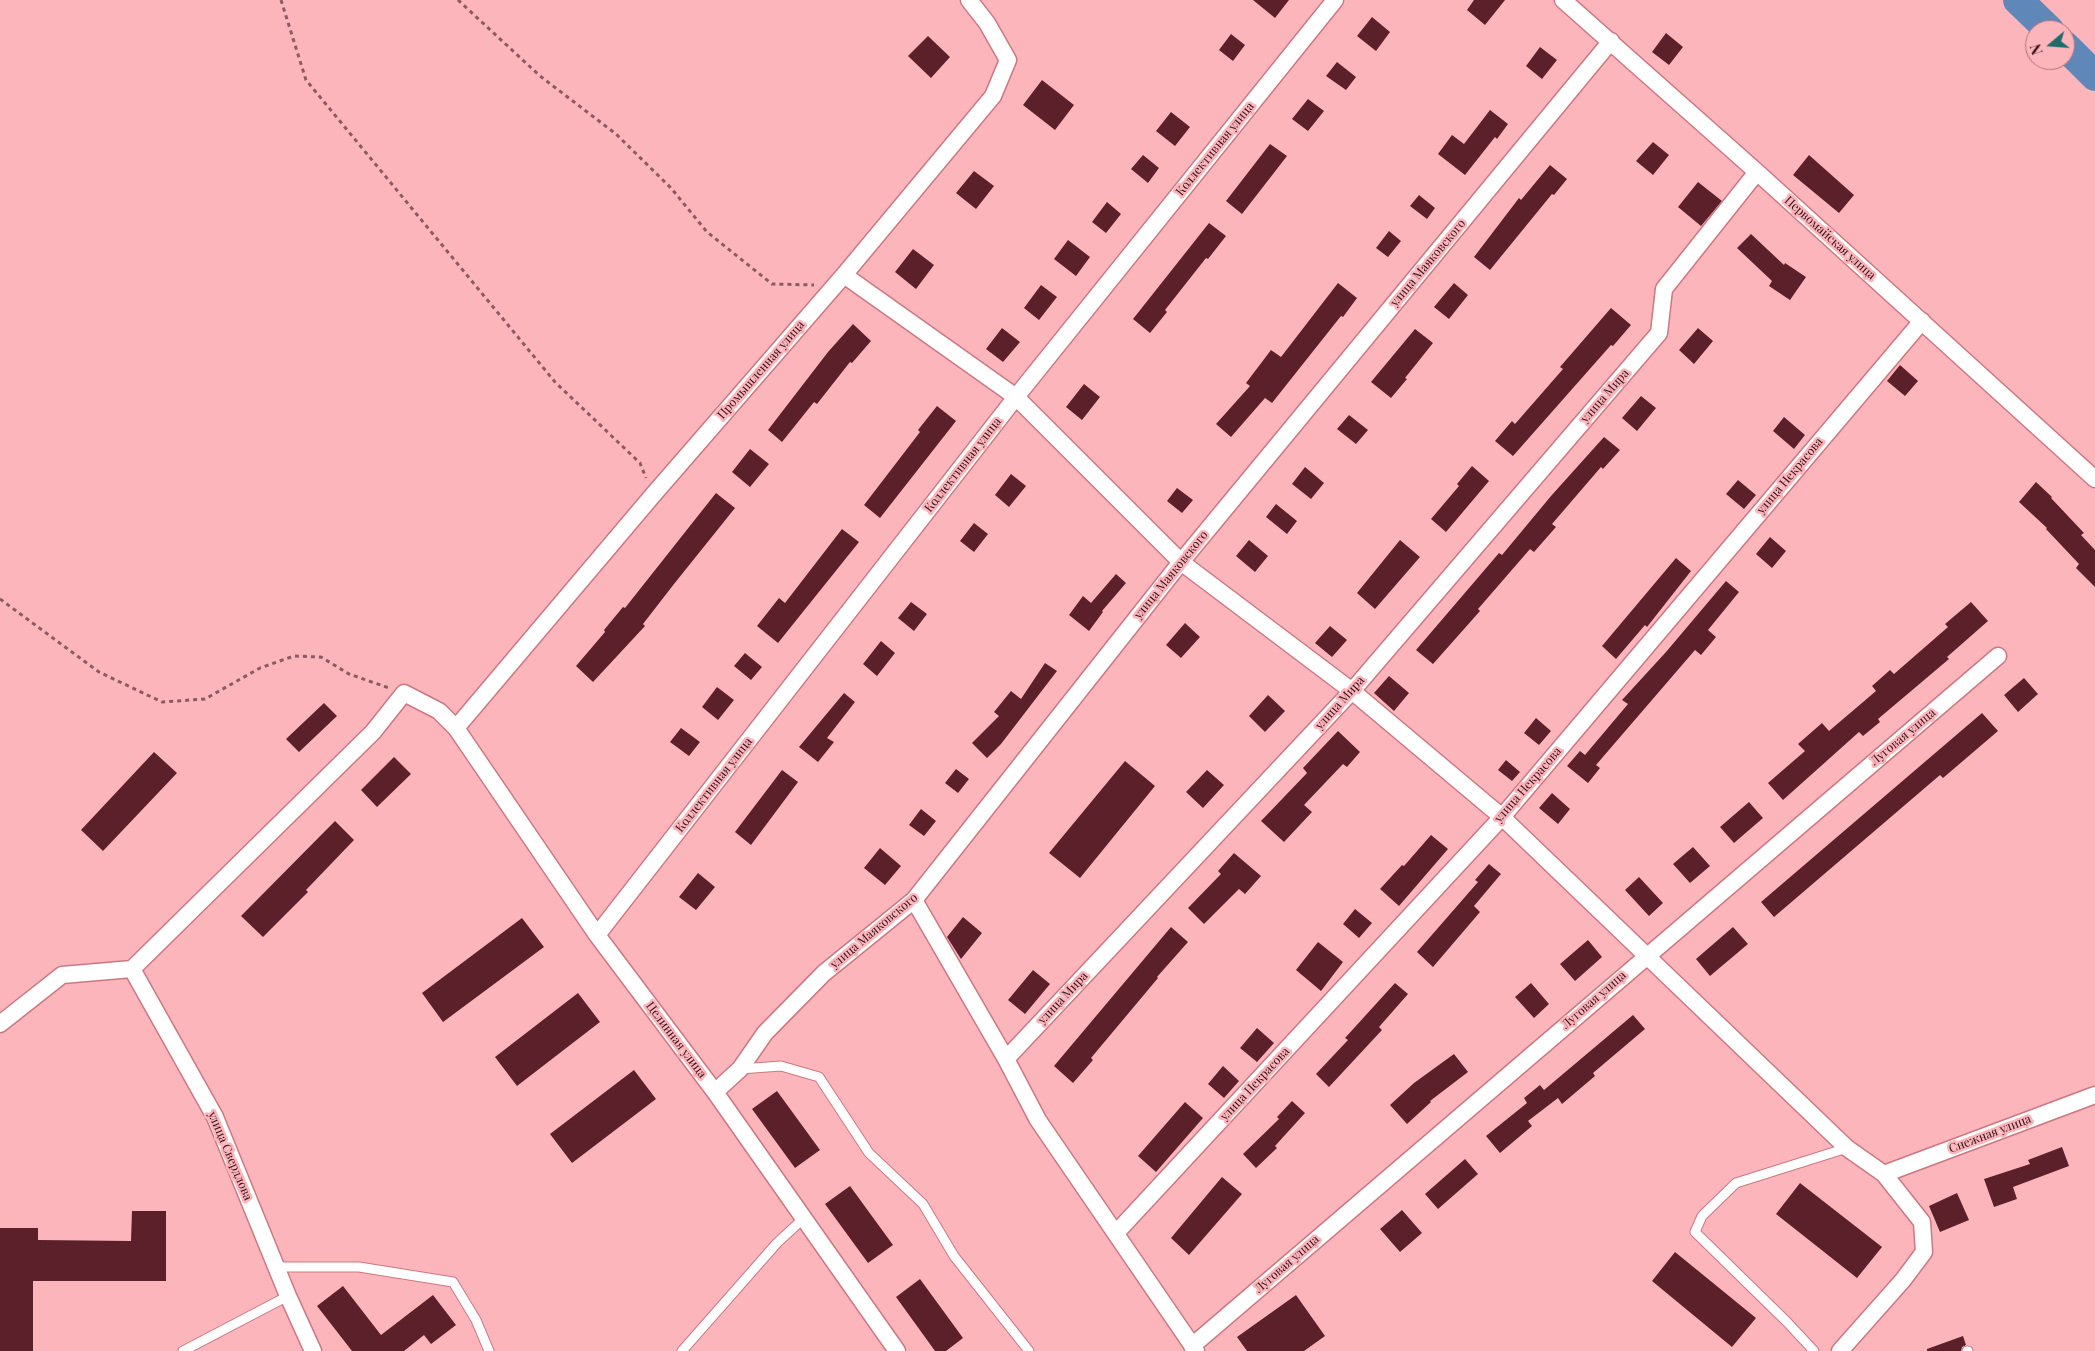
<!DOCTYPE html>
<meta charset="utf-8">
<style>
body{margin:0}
#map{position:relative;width:2095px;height:1351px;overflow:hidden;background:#fdb5bc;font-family:"Playfair Display",serif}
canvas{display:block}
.north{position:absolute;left:2025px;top:20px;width:50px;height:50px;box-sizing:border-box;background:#fdb5bc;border:1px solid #ab7379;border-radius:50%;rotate:252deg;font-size:14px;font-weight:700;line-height:20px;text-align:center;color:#2f0f14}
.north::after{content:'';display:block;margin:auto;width:18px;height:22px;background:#1e6b69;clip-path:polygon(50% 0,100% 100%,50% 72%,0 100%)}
</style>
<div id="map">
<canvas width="2095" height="1351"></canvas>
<div class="north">N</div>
</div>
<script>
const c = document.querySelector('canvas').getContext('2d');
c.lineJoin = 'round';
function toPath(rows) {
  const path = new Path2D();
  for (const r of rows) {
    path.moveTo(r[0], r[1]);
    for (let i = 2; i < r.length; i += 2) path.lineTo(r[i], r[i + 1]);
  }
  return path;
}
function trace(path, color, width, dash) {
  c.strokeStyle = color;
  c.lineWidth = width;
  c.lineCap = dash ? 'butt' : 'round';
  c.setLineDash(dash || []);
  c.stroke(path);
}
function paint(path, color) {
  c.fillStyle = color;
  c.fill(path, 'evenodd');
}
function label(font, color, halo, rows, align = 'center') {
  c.font = font + ' "Playfair Display",serif';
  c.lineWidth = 5;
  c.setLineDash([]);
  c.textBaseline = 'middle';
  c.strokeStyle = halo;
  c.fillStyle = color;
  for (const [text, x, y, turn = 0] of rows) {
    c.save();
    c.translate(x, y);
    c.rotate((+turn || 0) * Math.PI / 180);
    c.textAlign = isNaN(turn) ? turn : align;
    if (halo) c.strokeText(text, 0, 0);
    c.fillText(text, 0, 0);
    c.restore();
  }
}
trace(toPath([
 [2018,0,2049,30],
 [2065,46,2095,76]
]), '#5f88b9', 30);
paint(toPath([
 [1253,0,1289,0,1275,18],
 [1474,0,1505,0,1485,25,1467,10],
 [1372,17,1390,32,1376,51,1357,36],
 [1666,33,1683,47,1669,65,1652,52],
 [1231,34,1245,45,1233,61,1219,50],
 [928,36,950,57,931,78,908,56],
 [1540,47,1557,60,1542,79,1526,66],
 [1337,62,1356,77,1346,90,1326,76],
 [1042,80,1074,105,1055,130,1023,105],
 [1308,99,1324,111,1308,131,1292,119],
 [1490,110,1508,124,1497,139,1495,137,1465,175,1438,154,1452,135,1464,144],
 [1171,112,1190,127,1175,146,1156,131],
 [1653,142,1669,155,1653,175,1636,161],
 [1270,144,1287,156,1242,214,1226,201],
 [1143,155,1159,168,1148,183,1131,169],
 [1809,155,1854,195,1839,213,1793,175],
 [1550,165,1567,179,1554,195,1552,194,1490,270,1474,257,1519,198,1521,200],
 [974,171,994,186,976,209,956,193],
 [1698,182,1722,201,1701,226,1678,207],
 [1419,195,1435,208,1427,219,1410,206],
 [1107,202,1121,214,1106,233,1092,222],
 [1209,223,1226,236,1208,259,1206,258,1165,310,1167,312,1150,333,1133,319],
 [1389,231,1401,241,1388,257,1376,248],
 [1751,234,1784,265,1785,263,1806,277,1790,300,1769,286,1772,281,1737,248],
 [1068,240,1090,257,1076,276,1054,259],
 [913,249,934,265,916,289,895,272],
 [1338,283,1357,298,1343,317,1341,316,1272,403,1265,398,1231,437,1216,424,1250,386,1246,383,1271,350,1281,357],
 [1454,283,1468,295,1449,319,1434,307],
 [1041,285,1057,297,1039,320,1024,308],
 [1611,308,1631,325,1613,346,1611,345,1513,456,1495,441,1512,421,1515,424,1563,369,1560,367],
 [853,324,871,341,852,363,850,362,817,404,814,402,782,442,768,430,828,352],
 [1002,328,1020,342,1003,362,986,349],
 [1698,328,1713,341,1694,364,1679,350],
 [1415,329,1433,343,1405,378,1407,379,1391,398,1371,382],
 [1900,365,1918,381,1905,396,1887,381],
 [1084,384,1100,397,1082,420,1066,407],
 [1641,396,1656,408,1637,431,1622,418],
 [937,406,956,421,880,518,864,505,920,432,918,430],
 [1349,415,1368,430,1356,444,1337,429],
 [1784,417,1805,435,1794,449,1773,431],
 [1604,437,1620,450,1603,469,1601,467,1552,524,1556,527,1534,552,1530,549,1478,609,1480,611,1433,664,1416,650,1499,553,1502,555,1551,496],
 [750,449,769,464,750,487,732,472],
 [1472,466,1489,481,1446,532,1431,519,1459,486,1457,484],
 [1305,467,1324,483,1311,499,1292,484],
 [1011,474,1026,486,1009,507,995,495],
 [1738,480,1756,495,1744,509,1726,494],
 [2036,482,2052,497,2051,498,2084,533,2081,535,2095,550,2095,587,2076,568,2079,564,2046,529,2047,528,2019,502],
 [1177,488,1193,500,1182,513,1167,501],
 [716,493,735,508,674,584,643,624,645,626,593,682,576,666,605,632,604,630,623,607,625,608],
 [1276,504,1297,521,1287,534,1266,517],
 [974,523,988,534,974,552,960,541],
 [842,529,859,542,778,643,757,626,779,598,785,603],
 [1770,537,1786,551,1772,568,1756,554],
 [1249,540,1268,556,1255,572,1236,556],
 [1400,540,1420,557,1375,609,1357,593],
 [1676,558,1691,571,1647,627,1645,625,1616,659,1602,646],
 [1116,574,1126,583,1102,611,1103,612,1089,631,1069,615,1083,596,1091,603],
 [1726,581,1739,592,1708,630,1716,637,1701,655,1695,650,1596,765,1600,768,1588,783,1567,766,1580,751,1585,755,1628,704,1622,700,1666,652],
 [911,602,927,614,914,631,898,618],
 [1971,602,1988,621,1947,657,1949,659,1878,719,1880,722,1863,736,1859,732,1783,800,1768,783,1805,751,1798,744,1822,723,1829,731,1876,691,1872,686,1890,670,1894,674,1948,627,1945,624],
 [1185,623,1200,637,1181,658,1166,645],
 [1330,626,1347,640,1332,657,1315,643],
 [881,641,895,653,877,676,863,664],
 [745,653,762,667,751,680,734,666],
 [1045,663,1057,671,1001,744,987,758,972,743,999,716,994,712,1011,691,1021,699],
 [1389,676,1409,693,1394,711,1374,693],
 [2024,678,2038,694,2018,712,2004,695],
 [717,687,734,700,718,720,702,707],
 [844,693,855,702,827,738,834,742,818,762,799,747],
 [1268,695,1285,711,1265,732,1249,716],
 [324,703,337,716,299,752,286,739],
 [1982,713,1998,731,1943,778,1940,775,1774,917,1761,902],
 [1536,718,1551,731,1539,745,1524,733],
 [681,728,700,742,689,756,670,742],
 [1338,731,1360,752,1347,767,1343,764,1304,805,1312,812,1284,842,1261,821,1307,773,1303,768],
 [154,752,177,773,103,851,81,830],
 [394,757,411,774,377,807,361,790],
 [1506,760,1520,772,1512,781,1498,770],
 [1125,761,1155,786,1080,878,1049,853],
 [956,769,969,779,958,793,945,783],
 [782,770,798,782,751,845,735,832],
 [1207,770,1224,785,1203,808,1186,792],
 [1552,793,1570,809,1558,824,1539,808],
 [1749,802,1763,818,1734,843,1720,827],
 [921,809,936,821,924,836,909,825],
 [335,821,354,840,306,890,308,892,263,937,241,916],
 [1431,835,1448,849,1399,906,1380,889,1402,865,1404,866],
 [1693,847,1710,866,1690,883,1673,864],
 [880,848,901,866,885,885,864,868],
 [1234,853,1261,876,1245,894,1239,889,1204,924,1188,908,1221,874,1218,871],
 [1489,864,1501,874,1474,906,1480,912,1433,967,1417,952,1478,882,1475,880],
 [698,873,715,887,696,910,679,897],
 [1639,877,1663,903,1649,916,1625,890],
 [1355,909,1372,923,1359,938,1343,924],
 [963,917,982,933,961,959,947,937],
 [522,918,544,947,443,1022,422,993],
 [1171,927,1188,942,1157,977,1158,978,1091,1058,1093,1060,1073,1083,1054,1066],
 [1733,927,1748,944,1710,976,1696,959],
 [1588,940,1602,957,1575,981,1560,964],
 [1318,942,1343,962,1321,991,1296,970],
 [1033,970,1050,984,1025,1014,1008,1000],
 [1395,983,1408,994,1379,1027,1382,1030,1329,1087,1316,1074,1348,1040,1345,1038],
 [1531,983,1549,1004,1534,1018,1515,997],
 [578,993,600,1022,517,1086,495,1057],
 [1633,1015,1645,1029,1593,1073,1595,1076,1562,1104,1558,1098,1528,1121,1532,1126,1500,1153,1486,1136,1527,1103,1524,1098,1540,1085,1544,1090],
 [1257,1028,1274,1043,1257,1062,1240,1048],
 [1454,1054,1468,1072,1430,1101,1431,1102,1407,1124,1390,1105,1414,1083],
 [1223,1066,1239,1081,1224,1098,1208,1084],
 [634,1070,656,1099,572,1163,550,1134],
 [777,1091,820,1150,795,1168,752,1109],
 [1292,1101,1305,1113,1275,1146,1277,1148,1256,1168,1243,1154,1279,1119,1277,1117],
 [1185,1102,1203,1118,1156,1172,1138,1156],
 [2062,1147,2069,1166,2013,1187,2017,1199,1994,1207,1984,1179,2030,1164,2028,1160],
 [1465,1159,1478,1174,1438,1209,1425,1194],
 [1222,1177,1242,1194,1189,1255,1171,1238],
 [1800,1183,1882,1247,1857,1278,1776,1214],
 [850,1186,893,1245,868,1263,825,1204],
 [1957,1193,1969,1220,1940,1232,1929,1206],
 [1402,1210,1422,1233,1400,1252,1380,1229],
 [132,1211,166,1211,166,1281,33,1281,33,1351,0,1351,0,1228,38,1228,38,1240,131,1241],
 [1675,1252,1756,1318,1732,1347,1652,1281],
 [920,1279,963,1338,946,1351,935,1351,896,1297],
 [343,1286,381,1335,433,1295,456,1325,431,1344,424,1335,404,1351,352,1351,317,1306],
 [1296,1295,1325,1336,1304,1351,1247,1351,1237,1337],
 [1963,1336,1966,1345,1962,1347,1961,1351,1927,1351,1927,1349]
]), '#5c202a');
const service = toPath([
 [740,1069,781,1066,819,1077,869,1153,923,1204,954,1256,1029,1351],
 [277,1267,359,1267,453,1282,476,1320,489,1351],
 [183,1351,288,1296],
 [682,1351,777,1243,804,1218],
 [1814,1351,1787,1322,1695,1232,1702,1216,1736,1183,1847,1148],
 [1967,1351,1968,1351]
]);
const minor = toPath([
 [1563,0,1757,172,2095,479],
 [844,275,1016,397,1181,562,1352,691,1502,817,1847,1148,1884,1174,1922,1222,1924,1252,1903,1280,1840,1351],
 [456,728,653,495,844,275,993,96,1008,60,987,23,969,0],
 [914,900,1006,1059,1038,1120,1196,1351],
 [597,935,1016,397,1335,0],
 [132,969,215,1117,288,1296,313,1351],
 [0,1024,62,975,132,969,373,732,404,693,439,711,456,728,597,935,715,1092,897,1351],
 [1006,1059,1352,691,1659,333,1664,289,1757,172],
 [715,1092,740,1069,765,1033,824,973,914,900,1181,562,1611,41],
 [1884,1174,2095,1095],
 [1116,1233,1502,817,1922,321],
 [1192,1346,1998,656]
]);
trace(service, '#cc7881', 11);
trace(minor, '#cc7881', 19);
trace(toPath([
 [281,0,306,80,555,382,640,463,646,478],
 [458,0,540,76,616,134,671,188,707,232,772,284,814,285],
 [0,599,99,672,162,702,205,699,260,668,294,656,321,657,349,674,389,688]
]), '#8c5a60', 3, [4, 4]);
trace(service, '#fff', 9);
trace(minor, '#fff', 16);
label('12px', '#2f0f14', '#fdb5bc', [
 ["Коллективная улица",1215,149,-51],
 ["Первомайская улица",1830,238,42],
 ["улица Маяковского",1428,263,-50],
 ["Промышленная улица",761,370,-49],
 ["улица Мира",1605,396,-49],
 ["Коллективная улица",963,465,-52],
 ["улица Некрасова",1790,476,-50],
 ["улица Маяковского",1171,575,-51],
 ["улица Мира",1340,703,-48],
 ["Луговая улица",1903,737,-40],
 ["Коллективная улица",714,785,-52],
 ["улица Некрасова",1528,785,-49],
 ["улица Маяковского",874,931,-40],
 ["улица Мира",1063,998,-47],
 ["Луговая улица",1594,1000,-41],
 ["Целинная улица",676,1040,53],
 ["улица Некрасова",1255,1084,-47],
 ["Снежная улица",1990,1134,-21],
 ["улица Свердлова",230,1156,67],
 ["Луговая улица",1287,1264,-41]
]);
</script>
